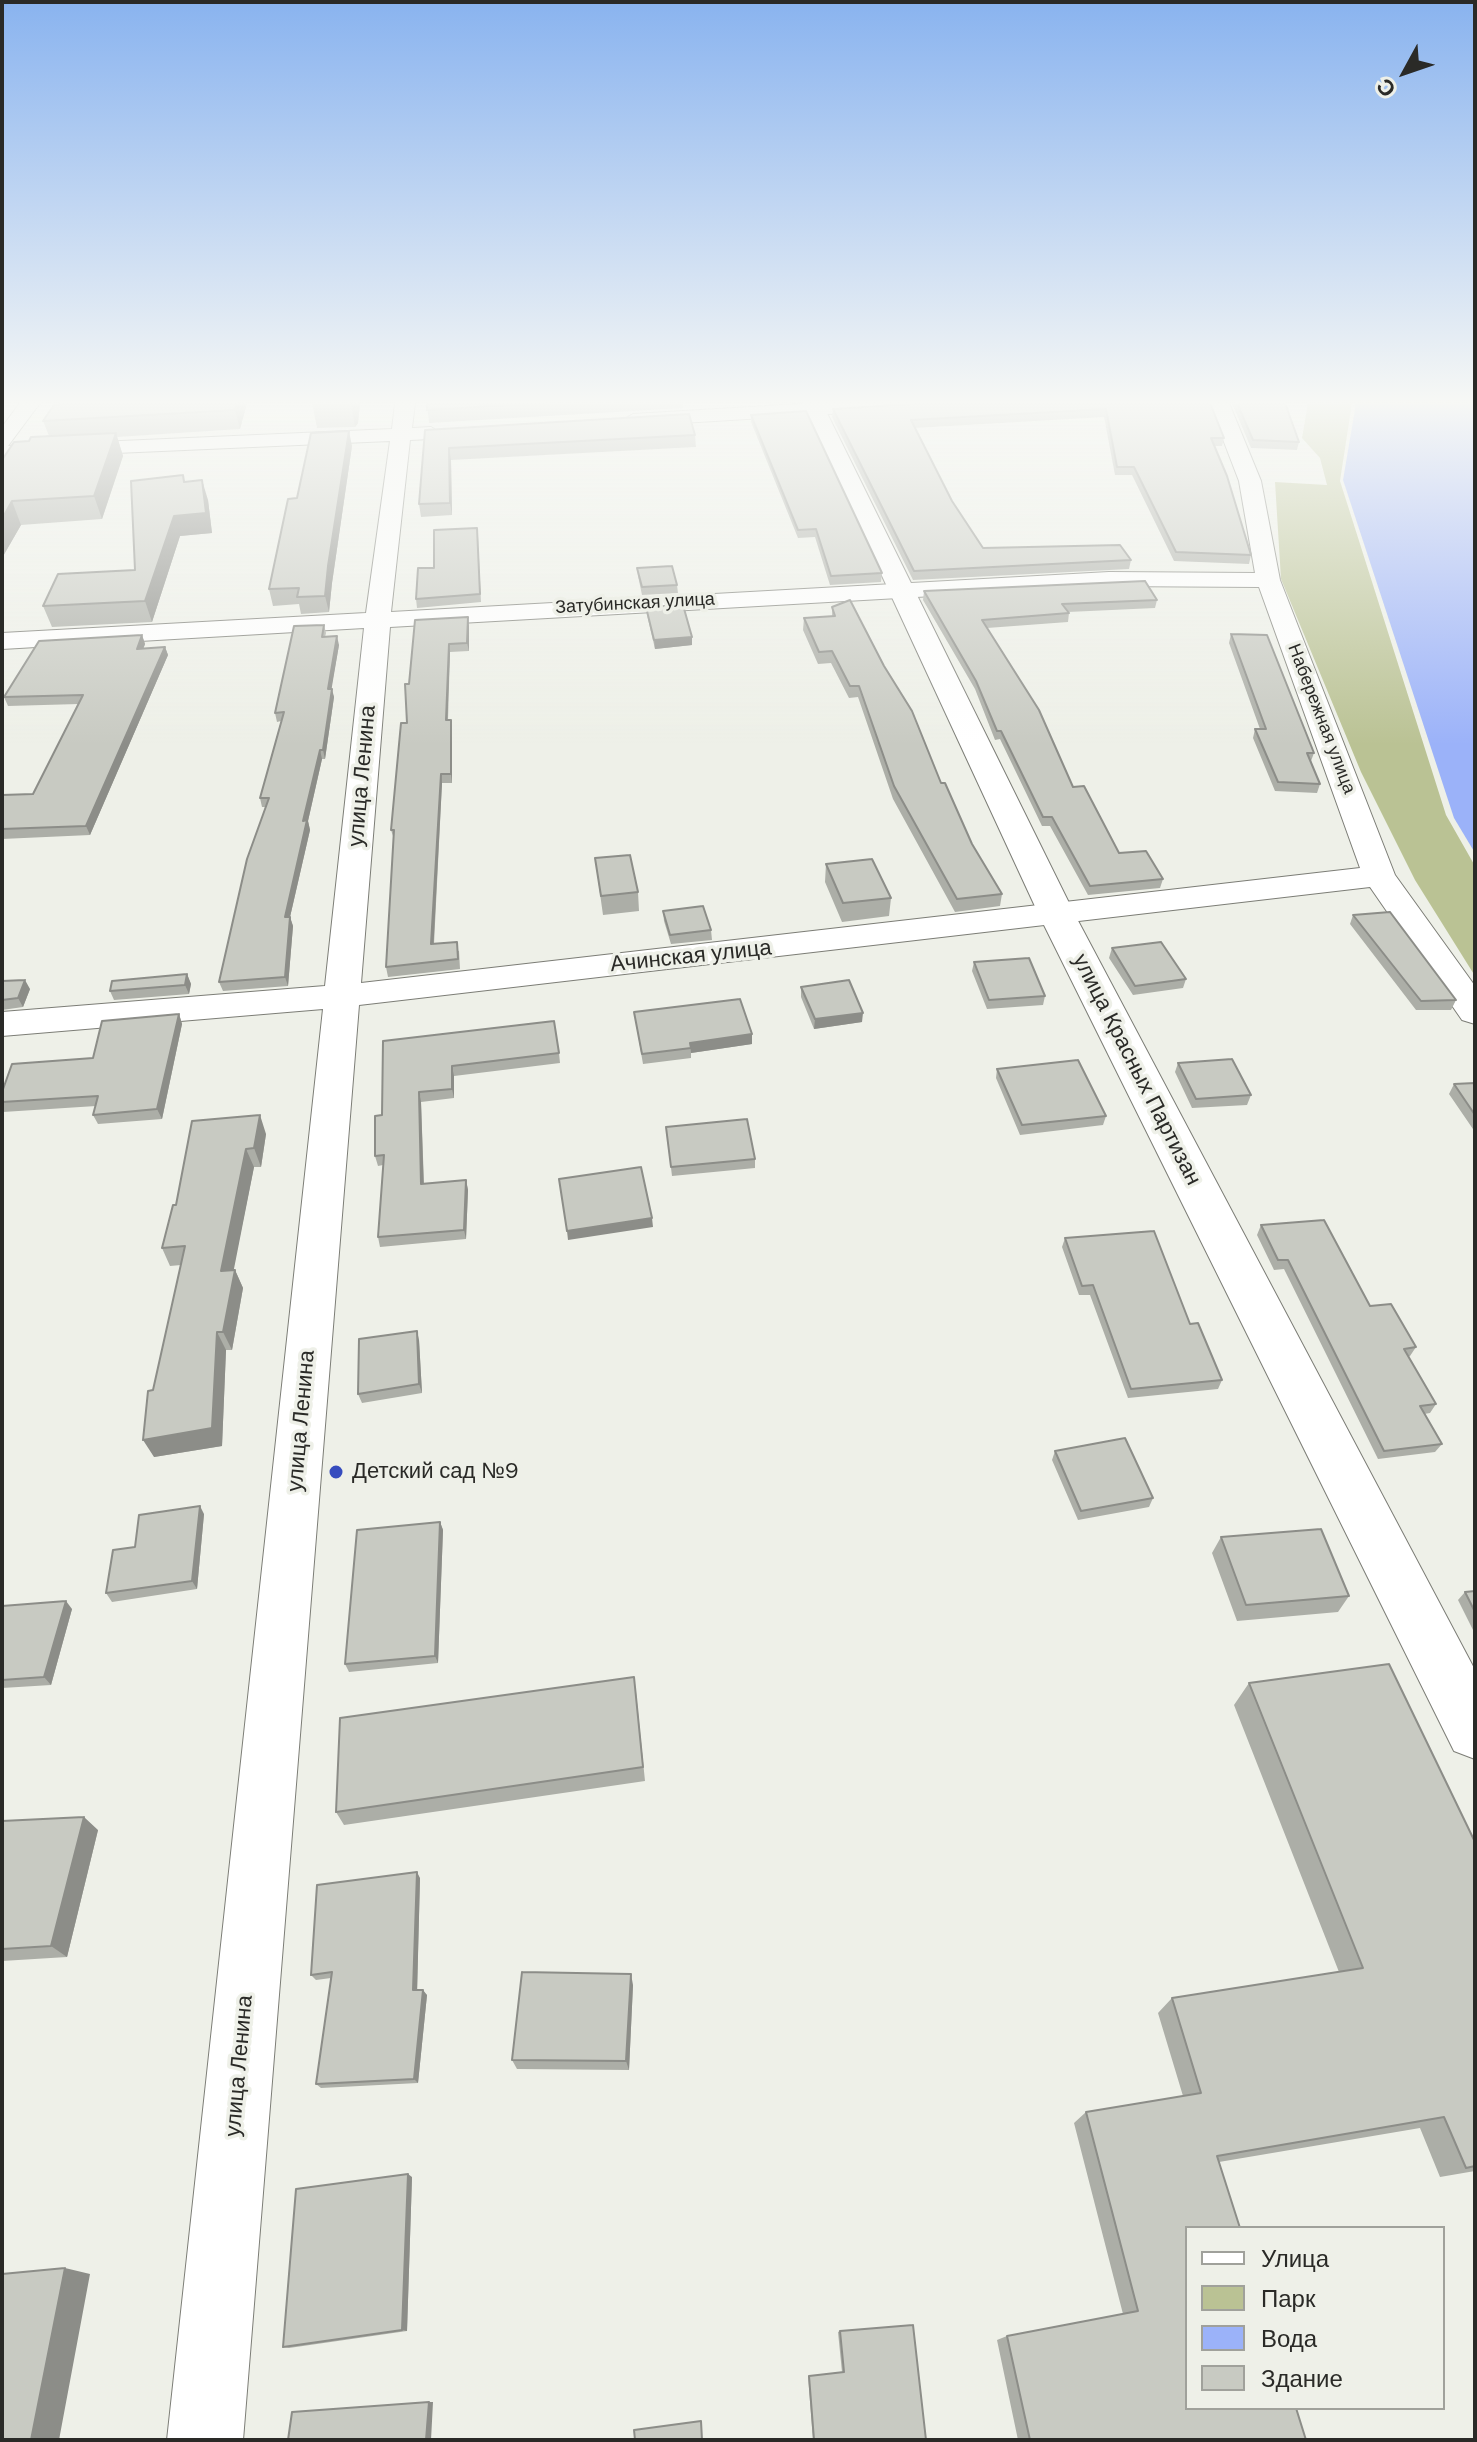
<!DOCTYPE html>
<meta charset="utf-8">
<style>
body{margin:0}
#map{position:relative;width:1477px;height:2442px;overflow:hidden;background:#eef0e8;font-family:"DM Sans",sans-serif}
canvas{display:block}
.frame{position:absolute;inset:0;border:4px solid #2a2a27;pointer-events:none}
.legend{position:absolute;left:1185px;top:2226px;width:260px;height:184px;box-sizing:border-box;background:#eef0e8;border:2px solid #a0a19b;margin:0;padding:10px 14px;list-style:none;font-size:24px;color:#2a2a27}
.legend li{display:flex;align-items:center;gap:16px;height:40px}
.legend b{width:40px;border:2px solid #a0a19b}
.north{position:absolute;left:1365px;top:32px;width:80px;height:80px;-webkit-text-stroke:6px #eef0e8;paint-order:stroke;rotate:230deg;font-size:22px;font-weight:700;line-height:32px;text-align:center;color:#2a2a27}
.north::after{content:'';display:block;margin:auto;width:28px;height:36px;background:#2a2a27;clip-path:polygon(50% 0,100% 100%,50% 72%,0 100%)}
</style>
<div id="map">
<canvas width="1477" height="2442"></canvas>
<div class="frame"></div>
<ul class="legend">
<li><b style="height:10px;background:#fff"></b>Улица</li>
<li><b style="height:22px;background:#bac294"></b>Парк</li>
<li><b style="height:22px;background:#9bb2f9"></b>Вода</li>
<li><b style="height:22px;background:#c8cac2"></b>Здание</li>
</ul>
<div class="north">С</div>
</div>
<script>
const c = document.querySelector('canvas').getContext('2d');
c.lineJoin = 'round';
function paint(path, color) {
  c.fillStyle = color;
  c.fill(path, 'evenodd');
}
function toPath(rows) {
  const path = new Path2D();
  for (const r of rows) {
    path.moveTo(r[0], r[1]);
    for (let i = 2; i < r.length; i += 2) path.lineTo(r[i], r[i + 1]);
  }
  return path;
}
function trace(path, color, width, dash) {
  c.strokeStyle = color;
  c.lineWidth = width;
  c.lineCap = dash ? 'butt' : 'round';
  c.setLineDash(dash || []);
  c.stroke(path);
}
function label(font, color, halo, rows, align = 'center') {
  c.font = font + ' "DM Sans",sans-serif';
  c.lineWidth = 7;
  c.setLineDash([]);
  c.textBaseline = 'middle';
  c.strokeStyle = halo;
  c.fillStyle = color;
  for (const [text, x, y, turn = 0] of rows) {
    c.save();
    c.translate(x, y);
    c.rotate((+turn || 0) * Math.PI / 180);
    c.textAlign = isNaN(turn) ? turn : align;
    if (halo) c.strokeText(text, 0, 0);
    c.fillText(text, 0, 0);
    c.restore();
  }
}
paint(toPath([
 [1308,403,1352,403,1340,481,1446,815,1475,866,1475,976,1415,880,1361,772,1281,579,1275,482,1327,485,1320,458,1302,438]
]), '#bac294');
paint(toPath([
 [1356,403,1475,403,1475,853,1454,818,1343,480]
]), '#9bb2f9');
const minor = toPath([
 [20,403,40,403,8,446,392,429,395,403,415,403,412,428,431,427,441,433,431,439,410,440,391,612,1109,572,1255,573,1239,481,1209,403,1229,403,1261,481,1280,580,1395,875,1475,986,1475,1024,1462,1020,1370,887,359,1005,243,2440,167,2440,323,1009,2,1036,2,1012,325,986,364,628,2,649,2,633,366,613,390,441,2,458,2,427,20,403],
 [1109,586,1259,587,1360,868,361,983,390,627,1109,586],
 [818,403,921,403,911,409,633,426,623,420,633,414,818,403]
]);
const secondary = toPath([
 [802,403,822,403,1075,915,1475,1670,1475,1759,1454,1751,1039,915,802,403]
]);
trace(minor, '#7c7d76', 2);
trace(secondary, '#7c7d76', 2);
paint(minor, '#fff');
paint(secondary, '#fff');
paint(toPath([
 [247,403,240,429,117,437,123,456,102,519,21,525,2,558,2,460,29,441,49,436,43,421],
 [312,403,360,403,358,423,355,427,317,428],
 [427,403,683,403,683,408,429,423],
 [1210,403,1224,438,1222,446,1215,446,1251,555,1249,564,1174,561,1132,475,1115,475,1104,417,915,428,952,501,983,548,1131,560,1129,569,913,580,832,417,833,409,912,404],
 [1232,403,1285,403,1299,442,1297,450,1251,448],
 [751,415,882,573,881,582,830,585,815,537,798,538,751,422],
 [425,430,695,435,696,447,451,460,452,515,421,517,419,504],
 [352,446,332,583,329,612,301,614,299,604,273,606,269,589],
 [183,475,185,482,208,500,212,533,180,536,152,622,52,627,43,606,135,570],
 [478,536,481,602,417,608,416,599,434,568],
 [637,568,677,585,678,593,642,595,638,576],
 [924,591,1157,600,1155,608,1068,612,1069,613,1068,622,987,628,1073,787,1119,853,1163,879,1160,888,1088,895,1050,826,1042,826,1000,739,995,740,975,689,923,600],
 [646,607,692,637,692,645,655,649,647,615],
 [832,607,941,783,972,844,1002,894,1000,906,955,912,893,799,858,697,849,698,831,663,818,664,803,630,804,618,832,616],
 [415,620,469,626,469,651,450,652,448,720,451,720,452,729,452,783,442,783,434,944,459,951,460,969,388,977,386,967,394,839,391,830,407,723],
 [324,625,326,633,325,637,339,645,331,689,334,697,325,759,322,759,308,821,310,830,290,917,293,926,288,986,223,991,219,982,266,807,262,807,260,798,281,721,277,722,275,713],
 [1231,634,1314,753,1311,761,1320,784,1317,793,1275,791,1253,738,1255,729,1260,729,1229,643],
 [142,635,145,644,143,649,165,647,168,655,90,835,2,839,2,795,33,794,79,704,8,706,4,697],
 [595,858,638,892,639,911,603,915],
 [826,864,891,898,889,916,842,922,825,882],
 [663,911,711,930,712,940,671,944,664,921],
 [1353,915,1456,1000,1451,1010,1416,1010,1350,924],
 [1112,948,1186,979,1183,988,1133,995,1109,958],
 [974,962,1045,996,1043,1005,987,1009,972,971],
 [187,974,191,984,189,994,114,1000,110,991],
 [2,981,30,989,23,1007,2,1010],
 [801,987,862,1022,814,1029,801,997],
 [634,1012,752,1044,691,1053,691,1058,643,1064],
 [179,1014,182,1024,162,1119,98,1124,93,1115,96,1106,3,1112,2,1110,2,1092,93,1058],
 [383,1041,559,1053,560,1063,454,1076,454,1098,421,1102,424,1184,466,1180,468,1190,466,1239,380,1247,378,1237,383,1165,378,1166,375,1156,382,1115],
 [1178,1063,1251,1095,1247,1105,1192,1108,1175,1072],
 [997,1069,1106,1116,1103,1125,1020,1135,996,1078],
 [1475,1083,1475,1132,1449,1094,1454,1084],
 [192,1121,266,1134,261,1167,254,1167,233,1270,235,1270,243,1288,232,1350,226,1350,222,1446,154,1457,153,1390,181,1265,170,1266,162,1248,176,1205],
 [666,1127,755,1159,755,1168,672,1176],
 [1261,1225,1370,1306,1416,1347,1410,1356,1408,1357,1436,1404,1430,1413,1424,1414,1442,1444,1435,1452,1378,1459,1284,1269,1274,1270,1257,1235],
 [1065,1238,1222,1380,1218,1389,1128,1398,1090,1295,1079,1295,1062,1247],
 [419,1340,422,1393,362,1403,358,1394],
 [1055,1451,1153,1498,1149,1507,1078,1520,1052,1460],
 [204,1514,197,1589,112,1602,106,1593,135,1547],
 [440,1522,443,1530,438,1663,349,1672,345,1664],
 [1221,1537,1349,1596,1338,1612,1237,1621,1212,1553],
 [1475,1591,1475,1634,1458,1600,1465,1592],
 [2,1606,72,1609,51,1685,2,1688],
 [1249,1683,1475,1842,1475,2171,1440,2177,1420,2128,1219,2162,1306,2440,1018,2440,997,2340,1007,2336,1123,2314,1074,2123,1086,2112,1183,2096,1158,2013,1172,1998,1339,1972,1234,1705],
 [636,1692,645,1781,344,1825,336,1812],
 [2,1821,98,1830,67,1957,2,1961],
 [420,1878,417,1990,427,1995,418,2083,321,2088,316,2084,331,1978,316,1980,311,1975],
 [633,1985,629,2070,517,2069,512,2060],
 [412,2177,407,2331,289,2348,283,2347],
 [840,2331,926,2440,813,2440,808,2376,842,2372,838,2332]
]), '#acaea7');
paint(toPath([
 [237,403,247,403,240,429,235,410],
 [351,403,360,403,358,423,355,427],
 [349,431,352,446,332,583,329,612,325,596,328,566],
 [116,433,123,456,102,519,94,496],
 [449,448,451,460,452,515,450,503],
 [202,480,208,500,212,533,180,536,152,622,145,601,174,516],
 [12,501,21,525,2,558,2,519],
 [468,617,469,626,469,651,467,643],
 [142,635,145,644,140,658,137,649],
 [337,636,339,645,330,698,328,689],
 [692,637,692,645,655,649,654,640],
 [449,644,450,652,447,729,446,720],
 [165,647,168,655,90,835,86,826],
 [332,689,334,697,325,759,323,750],
 [451,720,452,729,452,783,451,774],
 [320,750,322,759,308,821,310,830,290,917,293,926,288,986,285,977,285,917,303,821],
 [441,774,442,783,433,954,431,944],
 [187,974,191,984,189,994,185,985],
 [25,980,30,989,23,1007,18,998],
 [863,1013,862,1022,814,1029,815,1019],
 [179,1014,182,1024,162,1119,157,1109],
 [752,1034,752,1044,691,1053,690,1043],
 [452,1066,454,1076,454,1098,452,1089],
 [419,1092,421,1102,424,1194,421,1184],
 [260,1115,266,1134,261,1167,254,1148],
 [246,1149,254,1167,230,1289,221,1271],
 [466,1180,468,1190,466,1239,464,1230],
 [652,1218,653,1227,568,1240,567,1231],
 [235,1270,243,1288,232,1350,223,1332],
 [417,1331,419,1340,422,1393,419,1384],
 [217,1332,226,1350,222,1446,154,1457,143,1440],
 [200,1506,204,1514,197,1589,192,1581],
 [440,1522,443,1530,438,1663,435,1656],
 [66,1601,72,1609,51,1685,44,1677],
 [84,1817,98,1830,67,1957,51,1946],
 [417,1872,420,1878,417,1995,413,1990],
 [631,1974,633,1985,629,2070,626,2061],
 [423,1990,427,1995,418,2083,414,2079],
 [408,2174,412,2177,407,2331,402,2330],
 [65,2268,90,2274,59,2440,31,2440],
 [429,2402,433,2402,431,2440,426,2440]
]), '#8c8d88');
const building = toPath([
 [60,403,237,403,235,410,43,421,54,405,59,405,60,403],
 [427,403,544,403,427,410,427,403],
 [914,403,1210,403,1224,438,1211,438,1227,476,1251,555,1176,552,1134,467,1117,467,1106,409,911,420,952,501,983,548,1120,545,1131,560,914,571,833,409,912,404,914,403],
 [1237,403,1285,403,1299,442,1253,440,1237,403],
 [806,411,882,573,831,576,816,529,798,530,751,415,806,411],
 [689,414,695,435,449,448,450,503,419,504,425,430,689,414],
 [349,431,328,566,325,596,297,597,299,588,269,589,288,499,297,498,311,433,349,431],
 [116,433,94,496,12,501,2,519,2,460,14,442,29,441,31,437,116,433],
 [183,475,184,482,202,480,206,513,174,516,145,601,43,606,58,574,135,570,131,481,183,475],
 [477,528,480,594,416,599,418,568,434,568,434,530,477,528],
 [672,566,677,585,642,587,637,568,672,566],
 [1145,581,1157,600,1062,604,1069,613,982,620,1039,710,1073,787,1084,786,1119,853,1146,851,1163,879,1090,886,1052,817,1043,817,1001,731,997,731,976,681,924,591,1145,581],
 [850,600,884,666,912,711,941,783,945,783,972,844,1002,894,957,899,894,786,859,686,850,686,832,651,819,652,804,618,835,616,832,607,850,600],
 [683,605,692,637,654,640,646,607,683,605],
 [468,617,467,643,449,644,446,720,451,720,451,774,441,774,431,944,457,942,458,959,386,967,394,830,391,830,401,723,407,723,405,684,409,684,415,620,468,617],
 [324,625,322,637,337,636,328,689,332,689,323,750,320,750,303,821,307,820,285,917,290,917,285,977,219,982,247,859,269,798,260,798,284,712,275,713,294,626,324,625],
 [1231,634,1267,635,1314,753,1307,753,1320,784,1278,782,1255,729,1266,729,1231,634],
 [142,635,137,649,165,647,86,826,2,829,2,795,33,794,83,695,4,697,39,641,142,635],
 [630,855,638,892,601,896,595,858,630,855],
 [872,859,891,898,843,903,826,864,872,859],
 [703,906,711,930,670,935,663,911,703,906],
 [1390,912,1456,1000,1421,1001,1353,915,1390,912],
 [1161,942,1186,979,1135,986,1112,948,1161,942],
 [1029,958,1045,996,989,1000,974,962,1029,958],
 [187,974,185,985,110,991,112,981,187,974],
 [25,980,18,998,2,1000,2,981,25,980],
 [849,980,863,1013,815,1019,801,987,849,980],
 [740,999,752,1034,690,1043,691,1048,642,1054,634,1012,740,999],
 [179,1014,157,1109,93,1115,98,1096,2,1102,2,1092,12,1064,93,1058,102,1021,179,1014],
 [554,1021,559,1053,452,1066,452,1089,419,1092,421,1184,466,1180,464,1230,378,1237,384,1155,375,1156,375,1116,382,1115,383,1041,554,1021],
 [1232,1059,1251,1095,1196,1099,1178,1063,1232,1059],
 [1078,1060,1106,1116,1022,1125,997,1069,1078,1060],
 [1475,1083,1475,1115,1454,1084,1475,1083],
 [260,1115,254,1148,246,1149,221,1271,235,1270,223,1332,217,1332,212,1428,143,1440,148,1391,153,1390,185,1246,162,1248,173,1205,176,1205,192,1121,260,1115],
 [747,1119,755,1159,671,1167,666,1127,747,1119],
 [641,1167,652,1218,567,1231,559,1179,641,1167],
 [1324,1220,1370,1306,1391,1304,1416,1347,1404,1349,1436,1404,1420,1406,1442,1444,1384,1451,1288,1260,1278,1260,1261,1225,1324,1220],
 [1154,1231,1190,1324,1198,1323,1222,1380,1131,1389,1093,1285,1082,1286,1065,1238,1154,1231],
 [417,1331,419,1384,358,1394,359,1339,417,1331],
 [1125,1438,1153,1498,1081,1511,1055,1451,1125,1438],
 [200,1506,192,1581,106,1593,113,1550,135,1547,139,1515,200,1506],
 [440,1522,435,1656,345,1664,357,1530,440,1522],
 [1321,1529,1349,1596,1246,1605,1221,1537,1321,1529],
 [1475,1591,1475,1612,1465,1592,1475,1591],
 [66,1601,44,1677,2,1680,2,1606,66,1601],
 [1389,1664,1475,1842,1475,2166,1466,2168,1444,2117,1217,2156,1240,2228,1187,2228,1187,2408,1296,2408,1306,2440,1030,2440,1007,2336,1138,2311,1086,2112,1201,2093,1172,1998,1363,1968,1249,1683,1389,1664],
 [634,1677,643,1767,336,1812,340,1718,634,1677],
 [84,1817,51,1946,2,1949,2,1821,84,1817],
 [417,1872,413,1990,423,1990,414,2079,316,2084,332,1972,311,1975,317,1885,417,1872],
 [522,1972,631,1974,626,2061,512,2060,522,1972],
 [408,2174,402,2330,283,2347,296,2189,408,2174],
 [65,2268,31,2440,2,2440,2,2274,65,2268],
 [913,2325,926,2440,814,2440,809,2376,844,2372,840,2331,913,2325],
 [429,2402,426,2440,288,2440,292,2412,429,2402],
 [701,2421,702,2440,635,2440,634,2430,701,2421]
]);
paint(building, '#c8cac2');
trace(building, '#8c8d88', 2);
const sky = c.createLinearGradient(0, 0, 0, 745);
sky.addColorStop(0, '#89b3ef');
sky.addColorStop(0.54, '#f7f8f5');
sky.addColorStop(1, '#f7f8f500');
c.fillStyle = sky;
c.fillRect(0, 0, 1477, 745);
for (const [x, y, r, color] of [
 [336,1472,8,"#364cbe"]
]) {
  const dot = new Path2D();
  dot.arc(x, y, r, 0, 2 * Math.PI);
  c.fillStyle = color;
  c.fill(dot);
  trace(dot, '#eef0e8', 3);
}
label('18px', '#2a2a27', '#eef0e8', [
 ["Затубинская улица",635,604,-3],
 ["Набережная улица",1321,719,69]
]);
label('22px', '#2a2a27', '#eef0e8', [
 ["улица Ленина",363,776,-85],
 ["Ачинская улица",691,957,-6],
 ["улица Красных Партизан",1136,1070,63],
 ["улица Ленина",302,1421,-85],
 ["улица Ленина",240,2066,-85]
]);
label('22px', '#2a2a27', '#eef0e8', [
 ["Детский сад №9",352,1472]
], 'left');
</script>
